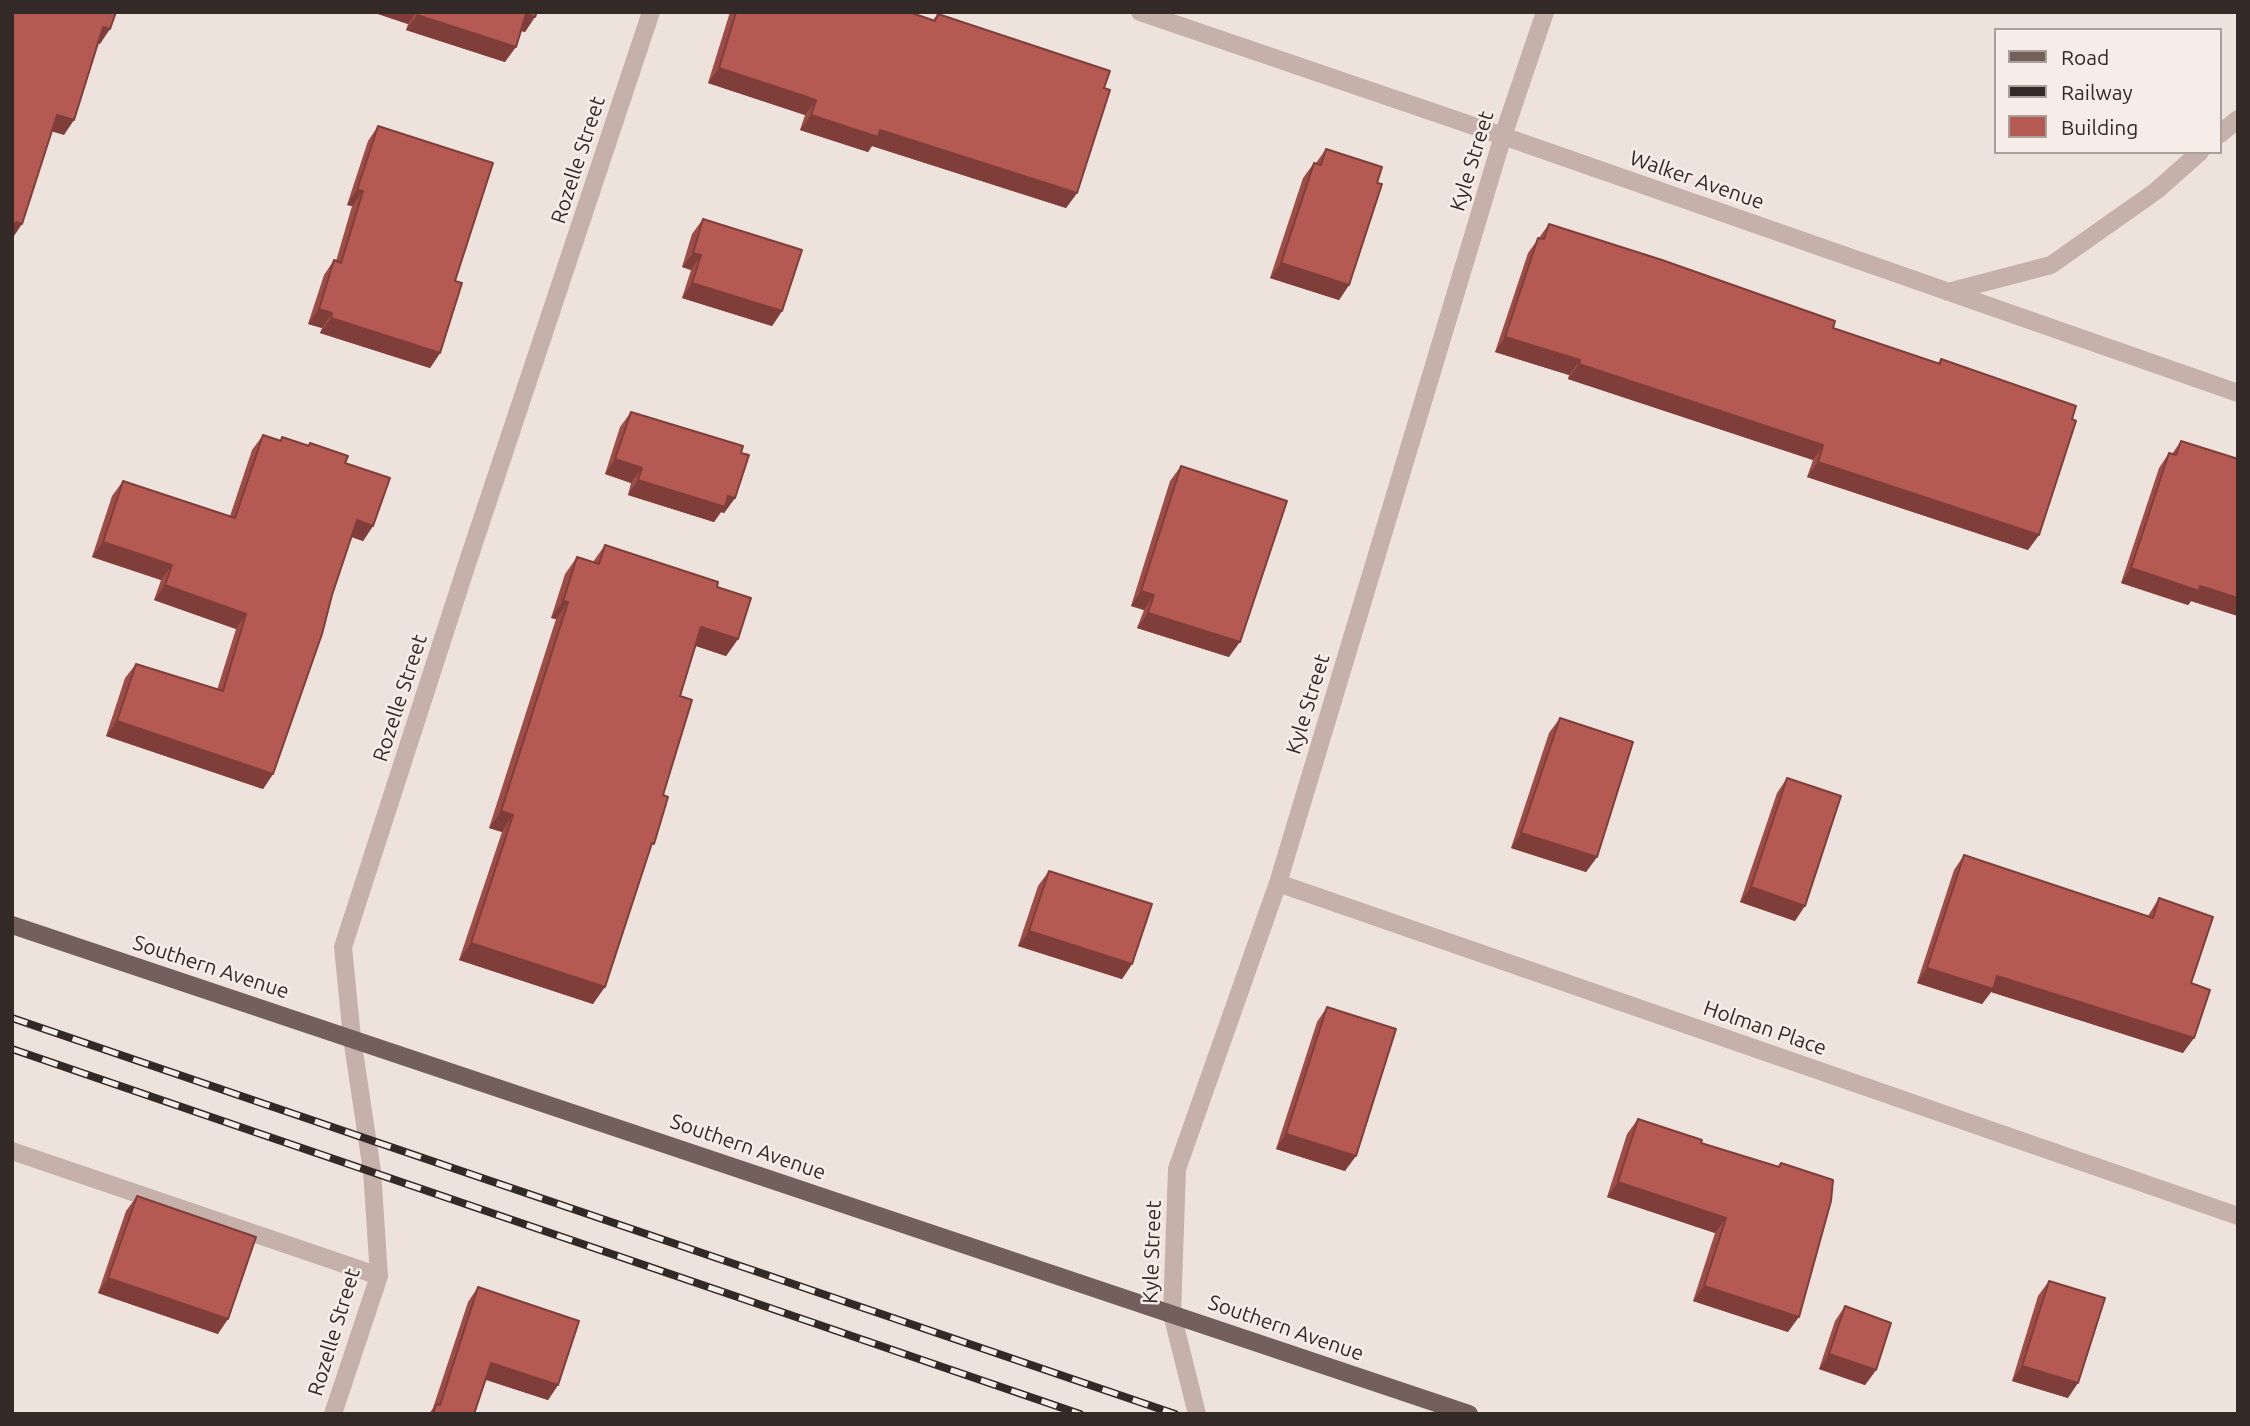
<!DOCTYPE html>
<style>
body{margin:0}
#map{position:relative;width:2250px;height:1426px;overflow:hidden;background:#eee3dc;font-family:Ubuntu,sans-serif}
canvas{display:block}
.frame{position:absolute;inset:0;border:14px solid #332a28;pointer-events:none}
.legend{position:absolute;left:1994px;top:28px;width:228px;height:126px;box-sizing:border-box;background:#f7ede8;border:2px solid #a99f9b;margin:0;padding:9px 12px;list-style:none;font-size:21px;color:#332a28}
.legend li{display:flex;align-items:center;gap:14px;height:35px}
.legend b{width:35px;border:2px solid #a99f9b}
</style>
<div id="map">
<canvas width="2250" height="1426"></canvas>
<div class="frame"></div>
<ul class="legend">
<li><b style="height:9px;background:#735f5c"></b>Road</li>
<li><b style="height:9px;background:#332a28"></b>Railway</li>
<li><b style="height:19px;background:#b55953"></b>Building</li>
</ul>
</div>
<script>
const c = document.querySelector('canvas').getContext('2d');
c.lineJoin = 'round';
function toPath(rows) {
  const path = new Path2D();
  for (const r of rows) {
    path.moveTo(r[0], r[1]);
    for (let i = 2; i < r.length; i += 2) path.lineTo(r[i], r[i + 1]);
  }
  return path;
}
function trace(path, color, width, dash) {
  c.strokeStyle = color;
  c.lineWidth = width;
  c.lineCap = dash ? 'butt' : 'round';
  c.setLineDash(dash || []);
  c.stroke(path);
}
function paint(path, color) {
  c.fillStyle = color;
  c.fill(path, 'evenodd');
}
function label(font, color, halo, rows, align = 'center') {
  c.font = font + ' Ubuntu,sans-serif';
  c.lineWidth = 5;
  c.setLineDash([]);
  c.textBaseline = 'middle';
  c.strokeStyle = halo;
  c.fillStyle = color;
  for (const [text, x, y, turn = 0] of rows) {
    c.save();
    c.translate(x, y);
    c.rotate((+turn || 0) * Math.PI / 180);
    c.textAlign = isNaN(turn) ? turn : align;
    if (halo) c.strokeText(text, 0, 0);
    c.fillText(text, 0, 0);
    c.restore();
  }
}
trace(toPath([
 [1140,12,1503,136,2238,393],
 [2220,134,2238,119],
 [1948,292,2051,265,2156,191,2200,152],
 [1278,883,2238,1216],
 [12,1151,379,1276],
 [333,1414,379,1276,372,1171,352,1038,343,947,467,564,651,12],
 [1197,1414,1172,1314,1177,1169,1278,883,1503,136,1545,12]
]), '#c5b1aa', 18);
trace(toPath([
 [12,925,1469,1414]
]), '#735f5c', 18);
const rail = toPath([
 [12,1018,1175,1414],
 [12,1049,1080,1414]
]);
trace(rail, '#332a28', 8);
trace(rail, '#f7ede8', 5, [16]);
paint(toPath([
 [372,12,537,12,525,32,521,31,505,62,406,30,408,24],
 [730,12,909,12,933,20,938,14,1104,88,1077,193,1066,208,872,146,868,152,800,130,805,115,708,83],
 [378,126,455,281,440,353,430,368,320,333,322,328,308,324,324,275,334,260,336,261,352,206,347,205,368,141],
 [1326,149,1349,285,1339,300,1270,278,1303,178,1314,163,1316,163],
 [703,219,782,311,772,326,682,298,691,270,682,267,692,234],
 [1549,224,1833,328,1938,363,1941,359,2072,419,2039,535,2028,550,1807,477,1813,460,1568,379,1569,375,1495,352,1528,253],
 [631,412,741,453,735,498,724,513,721,512,714,522,628,495,631,483,605,474,620,427],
 [263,435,280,441,282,437,308,445,310,443,345,463,373,526,363,541,351,537,273,774,263,789,106,736,125,678,136,664,217,690,236,629,154,600,161,580,92,557,112,496,123,481,230,516,252,450],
 [2181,441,2238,459,2238,616,2191,601,2188,605,2121,583,2159,468,2169,453,2172,454],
 [1181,466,1229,657,1137,628,1144,610,1131,606,1170,481],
 [605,545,717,587,738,639,726,656,696,646,680,696,663,795,650,849,593,1004,459,960,502,832,489,828,556,619,551,618,565,574,577,557,593,562],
 [1560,718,1597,857,1586,872,1511,848,1549,733],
 [1787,778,1795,921,1740,902,1777,793],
 [1964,855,2148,916,2159,898,2191,983,2183,1053,1991,992,1982,1004,1917,983,1954,870],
 [1049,871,1132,964,1122,979,1018,946,1038,886],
 [1327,1007,1345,1171,1276,1149,1317,1022],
 [1638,1119,1701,1143,1778,1167,1781,1163,1788,1332,1693,1301,1715,1233,1607,1197,1627,1134],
 [137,1196,218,1334,98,1293,126,1211],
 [2049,1281,2068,1398,2012,1381,2038,1296],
 [478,1287,558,1385,548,1400,486,1380,474,1414,429,1414,433,1408,468,1302],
 [1845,1306,1876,1370,1865,1385,1819,1369,1835,1321]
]), '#9c4d47');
paint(toPath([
 [372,12,416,12,408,24],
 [526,14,535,17,525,32,516,29],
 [417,15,516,47,505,62,406,30],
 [103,27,110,29,100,44,93,42],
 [719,68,816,100,805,115,708,83],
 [57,115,74,120,64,135,47,130],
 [811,115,880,130,1077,193,1066,208,872,146,868,152,800,130],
 [357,190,363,191,352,206,347,205],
 [16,222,22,224,12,239,12,223],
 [693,253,701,255,691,270,682,267],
 [1281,263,1349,285,1339,300,1270,278],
 [692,283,782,311,772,326,682,298],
 [319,309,332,313,322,328,308,324],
 [331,318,440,353,430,368,320,333],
 [1505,337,1580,360,1569,375,1495,352],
 [1579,364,1823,445,1813,460,1568,379],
 [615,459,642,468,631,483,605,474],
 [1818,462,2039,535,2028,550,1807,477],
 [638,480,728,496,735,498,724,513,721,512,714,522,628,495],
 [357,520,373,526,363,541,347,535],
 [103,542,172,565,161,580,92,557],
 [2131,568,2200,586,2238,598,2238,616,2191,601,2188,605,2121,583],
 [165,585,246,614,236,629,154,600],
 [1141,591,1154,595,1144,610,1131,606],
 [563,601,568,602,556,619,551,618],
 [1148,613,1240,642,1229,657,1137,628],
 [701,627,738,639,726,656,690,644],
 [117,721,273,774,263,789,106,736],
 [501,811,513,815,502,832,489,828],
 [1521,833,1597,857,1586,872,1511,848],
 [1751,887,1805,906,1795,921,1740,902],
 [1029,931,1132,964,1122,979,1018,946],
 [471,943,605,987,593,1004,459,960],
 [1927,968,1997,976,2194,1038,2183,1053,1991,992,1982,1004,1917,983],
 [1286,1134,1356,1156,1345,1171,1276,1149],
 [1618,1182,1726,1218,1715,1233,1607,1197],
 [108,1278,228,1319,218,1334,98,1293],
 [1704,1286,1799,1317,1788,1332,1693,1301],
 [1829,1354,1876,1370,1865,1385,1819,1369],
 [491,1363,558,1385,548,1400,481,1378],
 [2022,1366,2078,1383,2068,1398,2012,1381]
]), '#7f3e3a');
const building = toPath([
 [12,12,116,12,110,29,103,27,74,120,57,115,22,224,16,222,16,225,12,223,12,12],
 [418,12,537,12,535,17,526,14,516,47,417,15,418,12],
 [736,12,909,12,935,21,938,14,1110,71,1104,88,1110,90,1077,193,880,130,878,137,811,115,816,100,719,68,736,12],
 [378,126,493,163,455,281,462,283,440,353,331,318,332,313,319,309,334,260,341,263,363,191,357,190,378,126],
 [1326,149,1382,167,1377,183,1382,184,1349,285,1281,263,1314,163,1321,165,1326,149],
 [703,219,802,250,782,311,692,283,701,255,693,253,703,219],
 [1549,224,1662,260,1835,321,1833,328,1940,364,1941,359,2076,406,2072,419,2076,421,2039,535,1818,462,1823,445,1579,364,1580,360,1505,337,1538,238,1544,239,1549,224],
 [631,412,743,446,741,453,749,455,735,498,728,496,725,507,638,480,642,468,615,459,631,412],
 [263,435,281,441,282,437,309,446,310,443,348,456,345,463,390,478,373,526,357,520,332,595,322,634,273,774,117,721,136,664,223,691,246,614,165,585,172,565,103,542,123,481,235,518,263,435],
 [2181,441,2238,459,2238,598,2200,586,2199,591,2131,568,2169,453,2176,455,2181,441],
 [1181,466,1287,501,1240,642,1148,613,1154,595,1141,591,1181,466],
 [605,545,718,582,717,587,751,598,738,639,701,627,680,696,692,700,663,795,668,797,654,844,652,843,605,987,471,943,513,815,501,811,568,602,563,601,577,557,599,564,605,545],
 [1560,718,1633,742,1597,857,1521,833,1560,718],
 [1787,778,1841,796,1805,906,1751,887,1787,778],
 [1964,855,2153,918,2159,898,2213,917,2191,983,2210,990,2194,1038,1997,976,1993,989,1927,968,1964,855],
 [1049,871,1152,904,1132,964,1029,931,1049,871],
 [1327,1007,1396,1029,1356,1156,1286,1134,1327,1007],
 [1638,1119,1702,1140,1701,1143,1779,1167,1781,1163,1833,1180,1831,1201,1799,1317,1704,1286,1726,1218,1618,1182,1638,1119],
 [137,1196,256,1237,228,1319,108,1278,137,1196],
 [2049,1281,2105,1298,2078,1383,2022,1366,2049,1281],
 [478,1287,579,1321,558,1385,491,1363,474,1414,433,1414,436,1404,440,1405,478,1287],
 [1845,1306,1891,1323,1876,1370,1829,1354,1845,1306]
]);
paint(building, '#b55953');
trace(building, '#7f3e3a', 2);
label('21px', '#332a28', '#f7ede8', [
 ["Rozelle Street",578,160,-72],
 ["Kyle Street",1472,161,-73],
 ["Walker Avenue",1697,180,19],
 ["Rozelle Street",400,698,-72],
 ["Kyle Street",1308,704,-73],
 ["Southern Avenue",211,967,18],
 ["Holman Place",1765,1028,19],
 ["Southern Avenue",748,1147,19],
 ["Kyle Street",1152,1252,-88],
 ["Southern Avenue",1286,1328,19],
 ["Rozelle Street",334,1332,-73]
]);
</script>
